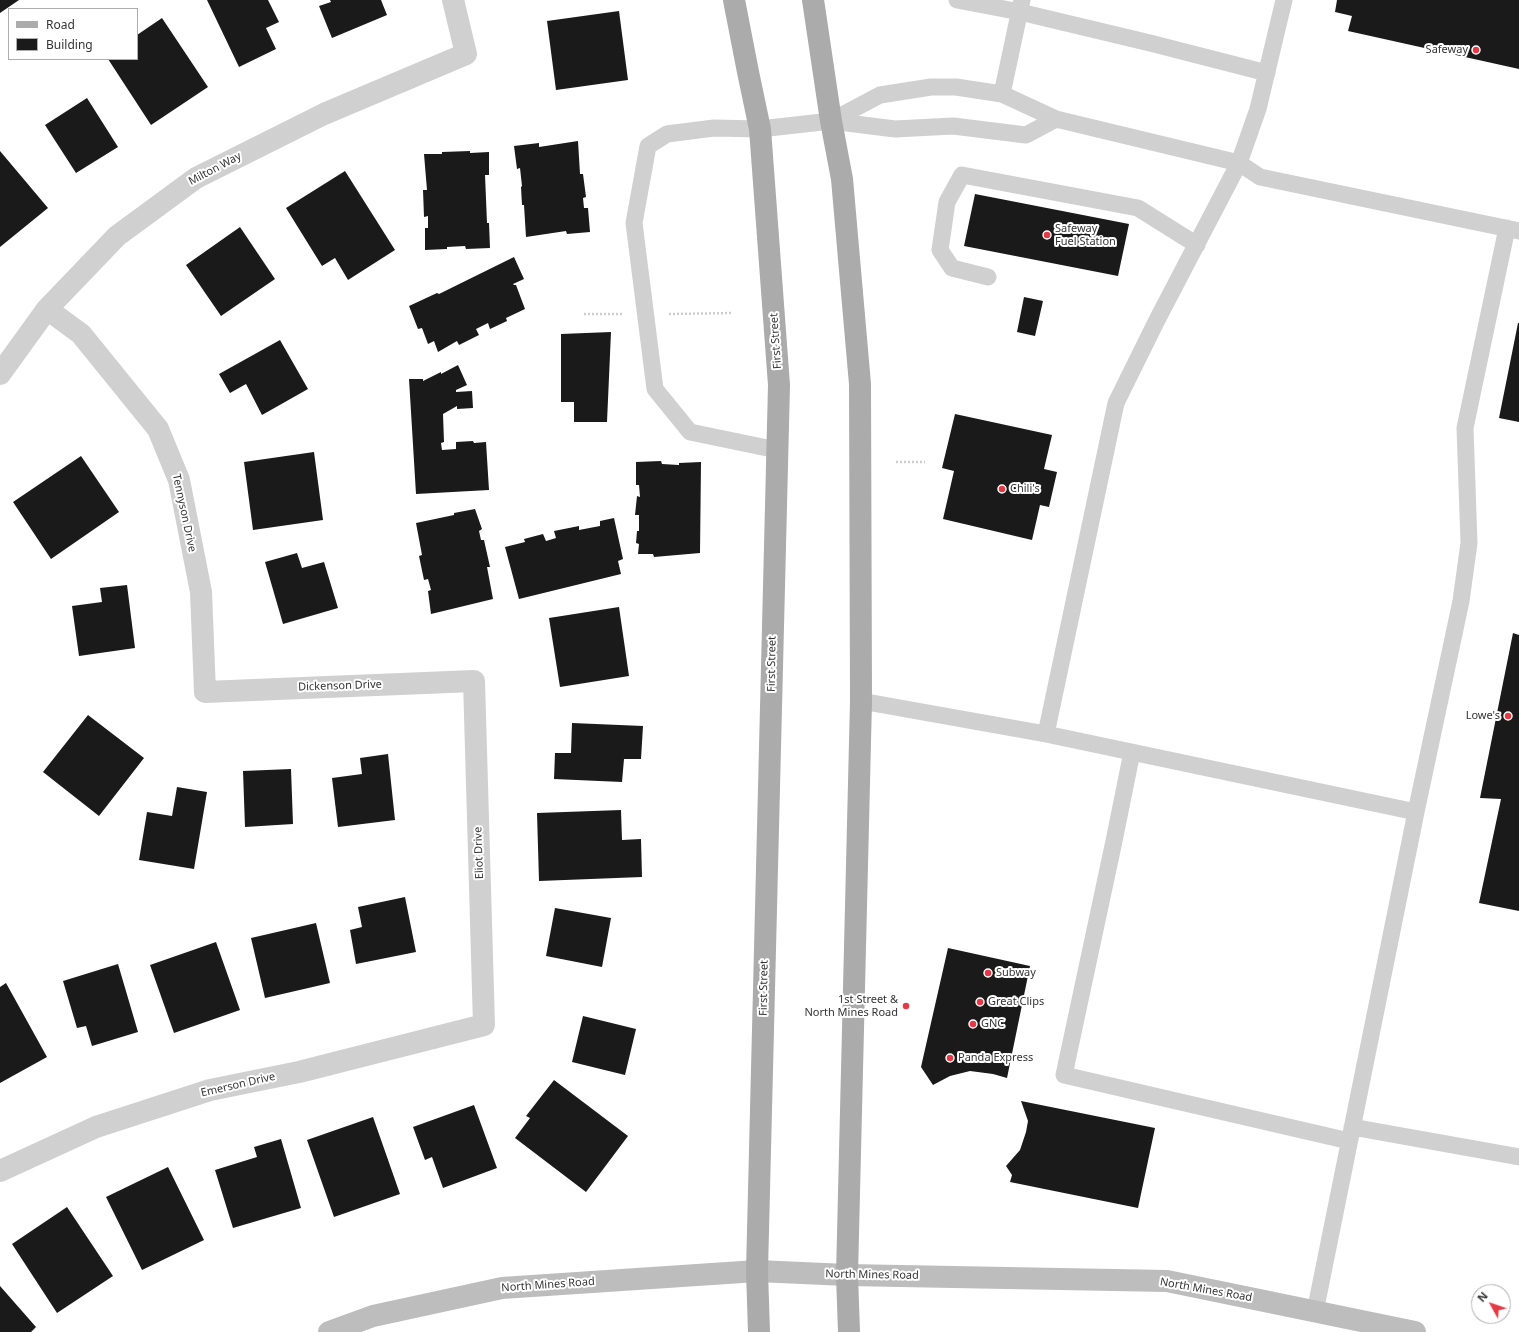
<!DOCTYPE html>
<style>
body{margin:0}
#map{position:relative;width:1519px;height:1332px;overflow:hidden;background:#fff;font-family:"Noto Sans",sans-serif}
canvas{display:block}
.legend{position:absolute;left:8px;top:8px;width:130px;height:52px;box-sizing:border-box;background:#fff;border:1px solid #adadad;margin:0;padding:5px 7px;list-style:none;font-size:12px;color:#333}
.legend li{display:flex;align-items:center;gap:8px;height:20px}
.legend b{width:20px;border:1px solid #adadad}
.north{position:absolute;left:1471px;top:1284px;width:40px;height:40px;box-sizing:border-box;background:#fff;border:1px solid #adadad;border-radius:50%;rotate:310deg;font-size:11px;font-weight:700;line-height:16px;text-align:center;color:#333}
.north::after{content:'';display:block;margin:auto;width:14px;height:18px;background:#e63946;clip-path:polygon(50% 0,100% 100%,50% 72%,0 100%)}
</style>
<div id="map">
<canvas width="1519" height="1332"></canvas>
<ul class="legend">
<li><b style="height:5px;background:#ababab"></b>Road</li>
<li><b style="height:11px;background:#1a1a1a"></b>Building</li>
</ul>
<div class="north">N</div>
</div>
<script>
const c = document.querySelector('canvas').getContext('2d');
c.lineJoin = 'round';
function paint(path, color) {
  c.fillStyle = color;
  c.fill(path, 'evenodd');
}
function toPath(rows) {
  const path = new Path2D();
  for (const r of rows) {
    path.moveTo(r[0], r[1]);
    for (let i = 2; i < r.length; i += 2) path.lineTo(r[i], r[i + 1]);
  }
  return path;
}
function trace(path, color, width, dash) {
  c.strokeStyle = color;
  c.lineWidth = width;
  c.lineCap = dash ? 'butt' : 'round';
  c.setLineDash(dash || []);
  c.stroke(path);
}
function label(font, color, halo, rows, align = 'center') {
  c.font = font + ' "Noto Sans",sans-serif';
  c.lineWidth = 4;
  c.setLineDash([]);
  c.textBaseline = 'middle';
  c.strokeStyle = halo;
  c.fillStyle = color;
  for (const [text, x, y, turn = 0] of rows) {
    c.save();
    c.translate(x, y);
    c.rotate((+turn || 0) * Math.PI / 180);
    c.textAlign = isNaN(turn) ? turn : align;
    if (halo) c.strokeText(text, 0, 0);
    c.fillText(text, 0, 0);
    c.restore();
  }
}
paint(toPath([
 [0,0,19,0,0,13],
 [207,0,268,0,279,22,266,28,276,49,239,67],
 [330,0,381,0,387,15,332,38,319,6,331,2],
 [1337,0,1519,0,1519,69,1348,31,1352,16,1335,12],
 [619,11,628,80,556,90,547,21],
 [162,18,208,87,151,125,108,59,137,59,137,35],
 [87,98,118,147,76,173,45,125],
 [578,141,580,174,583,174,586,197,583,198,584,208,588,208,590,232,567,234,566,231,526,237,524,205,522,205,521,187,522,186,520,168,517,169,514,146,539,143,539,147],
 [0,151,48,208,0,247],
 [470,151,470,153,489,152,489,175,485,175,487,223,489,223,490,248,466,249,465,246,447,247,447,249,425,250,425,228,428,228,428,216,424,217,423,190,427,190,424,154,442,154,442,152],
 [345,171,395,250,348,280,335,258,322,266,286,208],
 [975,194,1129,224,1118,276,964,246],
 [240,227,275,279,221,316,186,265],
 [514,257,524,279,513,284,514,285,516,285,525,309,506,318,507,321,490,329,488,323,476,329,479,335,459,345,457,341,438,352,434,341,428,344,422,328,418,329,409,306,437,293,439,294],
 [1024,297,1043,301,1035,336,1017,332],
 [1518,323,1519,323,1519,422,1499,418],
 [611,332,607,422,574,422,574,402,561,402,561,334],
 [280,340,308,389,262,415,246,384,230,393,219,374],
 [458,365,467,385,456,390,456,392,472,391,473,408,457,409,457,406,443,414,444,442,441,443,442,450,456,449,456,442,473,441,474,443,486,442,489,490,416,494,409,379,423,379,423,381,441,372,441,374],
 [955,414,1052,435,1044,469,1057,472,1049,507,1040,505,1032,540,943,519,954,471,942,468],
 [314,452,323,520,253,530,244,462],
 [81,456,119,512,51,559,13,502],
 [661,461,662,464,679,465,679,463,701,462,700,553,654,557,653,554,638,554,639,544,636,543,637,531,639,531,639,515,635,515,637,496,640,497,639,485,636,485,636,462],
 [475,509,482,529,479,531,481,540,484,540,490,567,487,567,493,599,431,614,428,591,431,590,428,579,424,580,419,556,422,555,416,523,454,515,454,513],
 [614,518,623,559,618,561,621,574,519,599,505,547,525,542,524,539,543,534,546,541,556,538,554,531,579,526,579,530,600,526,600,521],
 [297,553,302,568,324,562,338,608,283,624,265,562],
 [127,585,135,648,79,656,72,606,102,602,100,588],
 [619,607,629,676,560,687,549,618],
 [1513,633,1519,635,1519,911,1479,903,1501,799,1480,798],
 [88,715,144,758,99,816,43,772],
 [572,723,643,726,641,759,624,759,622,782,554,779,555,753,571,753],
 [388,754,395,820,338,827,332,778,362,774,360,758],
 [291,769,293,824,245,827,243,771],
 [177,787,207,792,194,869,139,860,147,812,172,816],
 [621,810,622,840,641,839,642,877,539,881,537,813],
 [405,897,416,952,356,964,350,930,362,927,358,907],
 [555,908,611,918,602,967,546,956],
 [316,923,330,983,265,998,251,938],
 [216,942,240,1010,174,1033,150,965],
 [948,948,1030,966,1007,1078,993,1074,970,1071,950,1076,933,1085,921,1067],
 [118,964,138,1032,92,1046,86,1026,77,1028,63,981],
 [6,983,47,1057,0,1083,0,987],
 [583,1016,636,1029,625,1075,572,1062],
 [554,1080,628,1136,586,1192,515,1138,530,1118,526,1116],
 [1021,1101,1155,1128,1138,1208,1010,1182,1012,1175,1006,1166,1020,1150,1026,1132,1028,1121],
 [474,1105,497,1168,443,1188,432,1157,425,1160,413,1127],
 [373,1117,400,1194,334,1217,307,1140],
 [281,1139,301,1208,233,1228,215,1170,257,1157,254,1147],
 [168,1167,204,1240,142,1270,106,1197],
 [67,1207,113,1276,57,1313,12,1244],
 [0,1286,36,1327,31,1332,0,1332]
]), '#1a1a1a');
trace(toPath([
 [584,314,622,314],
 [669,314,733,313],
 [896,462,925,462]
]), '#cdcdcd', 2.5, [2, 2]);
trace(toPath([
 [957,0,1020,12,1150,43,1267,73],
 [1002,94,1022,0],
 [1056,119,1026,135,953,126,895,129,831,121,880,95,931,87,956,87,1002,94,1056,119,1239,163,1260,177,1519,231],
 [988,277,952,268,940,250,947,202,962,175,1138,208,1197,245],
 [777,450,690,432,655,389,634,223,648,146,667,134,714,128,760,129,831,121],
 [861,701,1046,734,1416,812],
 [1046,734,1116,403,1157,320,1239,163,1258,109,1284,0],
 [1132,752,1114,841,1064,1075,1349,1141],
 [1352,1127,1519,1157],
 [1315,1312,1416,812,1461,601,1469,543,1465,428,1507,228]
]), '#d0d0d0', 17);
trace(toPath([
 [0,374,47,309,117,236,196,178,324,114,466,54,453,0],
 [0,1171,96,1127,210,1090,299,1072,484,1025,474,681,205,692,201,592,179,480,158,429,81,334,47,309]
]), '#d0d0d0', 22);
trace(toPath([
 [329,1332,373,1316,502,1288,757,1271,847,1275,1167,1281,1415,1332]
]), '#bdbdbd', 22);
trace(toPath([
 [734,0,748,72,760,129,779,385,757,1271,759,1332],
 [813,0,831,121,842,179,860,384,861,701,847,1275,849,1332]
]), '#ababab', 22);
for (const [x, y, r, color] of [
 [1476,50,4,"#e63946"],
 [1047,235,4,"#e63946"],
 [1002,489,4,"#e63946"],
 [1508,716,4,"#e63946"],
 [988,973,4,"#e63946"],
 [980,1002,4,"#e63946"],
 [906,1006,4,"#e63946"],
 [973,1024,4,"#e63946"],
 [950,1058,4,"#e63946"]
]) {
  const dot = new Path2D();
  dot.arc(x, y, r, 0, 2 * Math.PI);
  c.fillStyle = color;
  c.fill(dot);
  trace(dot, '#fff', 1.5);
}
label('11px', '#333', '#fff', [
 ["Safeway",1468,50,"right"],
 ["Safeway",1055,229],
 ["Fuel Station",1055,242],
 ["Chili's",1010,489],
 ["Lowe's",1500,716,"right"],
 ["Subway",996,973],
 ["1st Street &",898,1000,"right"],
 ["North Mines Road",898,1013,"right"],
 ["Great Clips",988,1002],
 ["GNC",981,1024],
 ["Panda Express",958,1058]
], 'left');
label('11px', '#333', '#fff', [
 ["Milton Way",215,169,-28],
 ["First Street",776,341,-94],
 ["Tennyson Drive",184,513,78],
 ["First Street",772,664,-89],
 ["Dickenson Drive",340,686,-2],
 ["Eliot Drive",479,853,-92],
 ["First Street",764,988,-89],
 ["Emerson Drive",238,1085,-13],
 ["North Mines Road",872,1275,1],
 ["North Mines Road",548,1285,-4],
 ["North Mines Road",1206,1290,10]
]);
</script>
